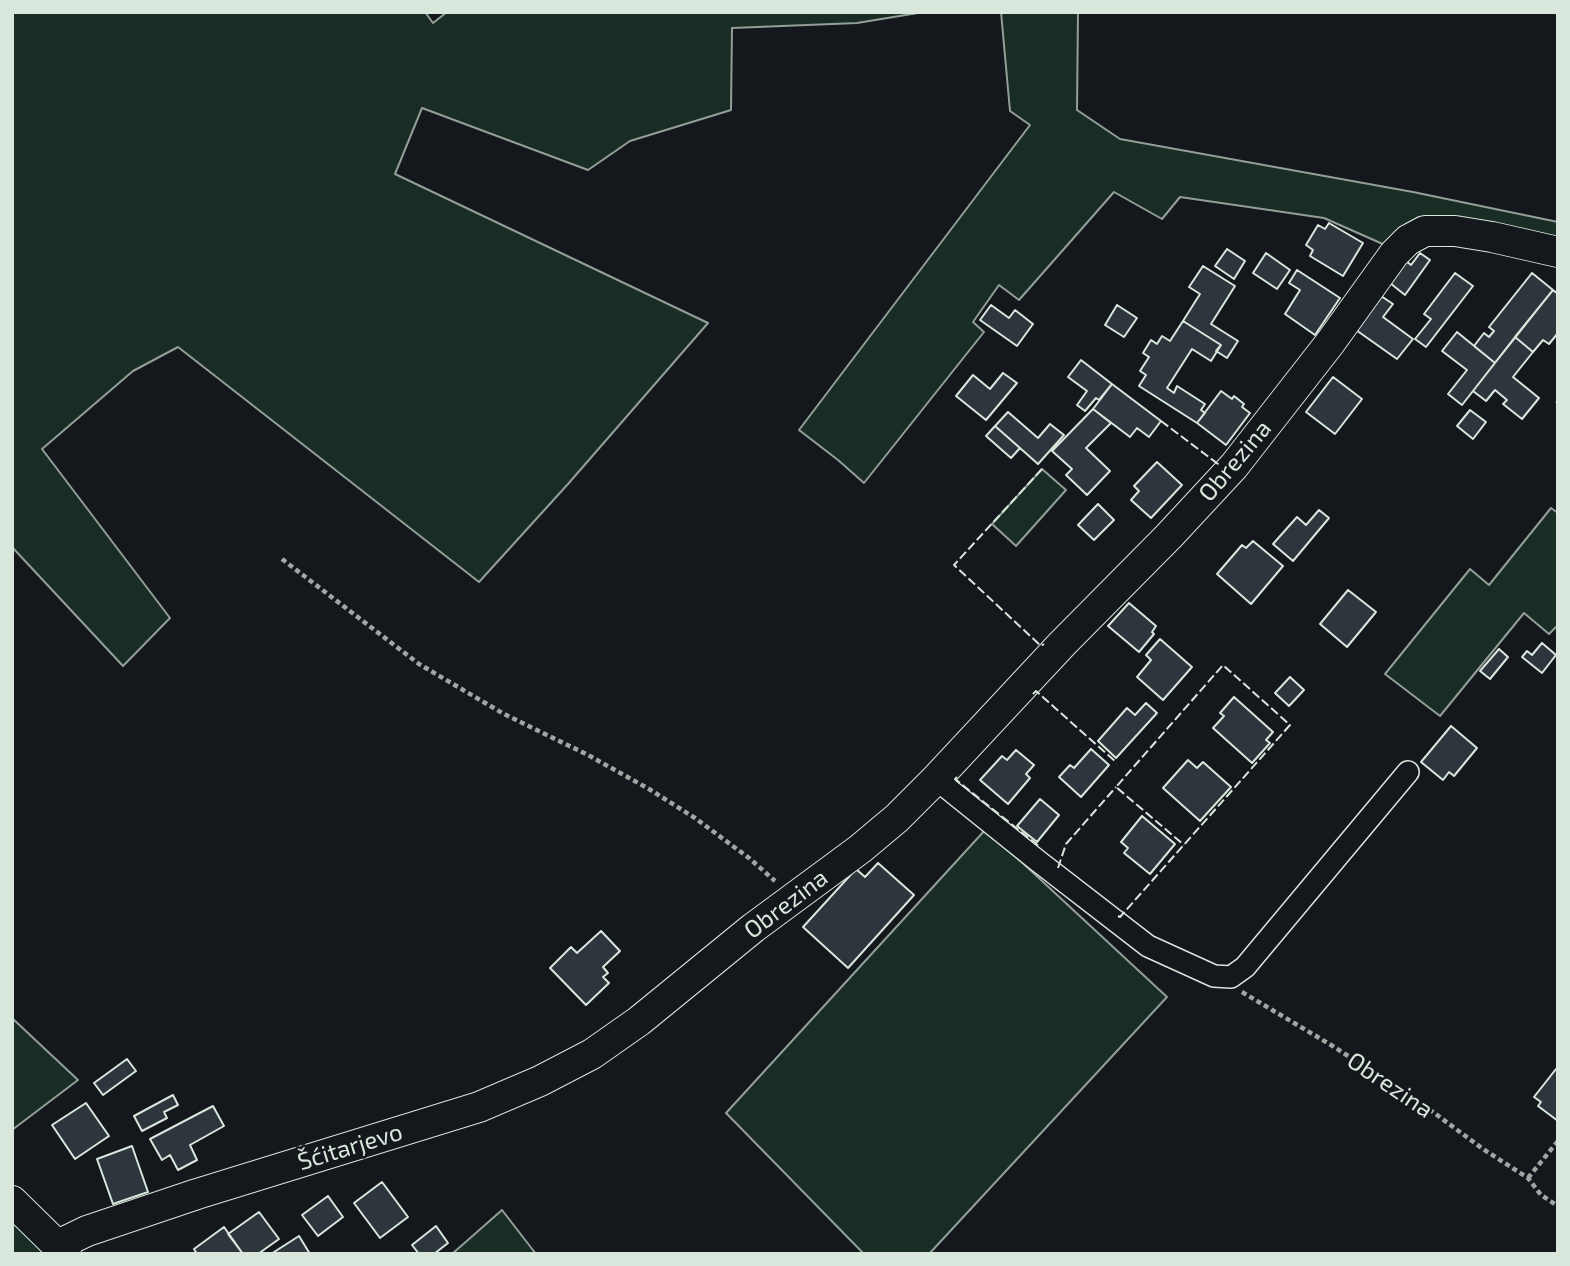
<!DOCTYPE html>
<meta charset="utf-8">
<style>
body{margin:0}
#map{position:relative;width:1570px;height:1266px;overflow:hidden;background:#14181c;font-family:"Exo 2",sans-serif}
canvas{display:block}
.frame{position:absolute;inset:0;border:14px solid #d8e6dc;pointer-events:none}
</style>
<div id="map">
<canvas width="1570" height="1266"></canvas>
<div class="frame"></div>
</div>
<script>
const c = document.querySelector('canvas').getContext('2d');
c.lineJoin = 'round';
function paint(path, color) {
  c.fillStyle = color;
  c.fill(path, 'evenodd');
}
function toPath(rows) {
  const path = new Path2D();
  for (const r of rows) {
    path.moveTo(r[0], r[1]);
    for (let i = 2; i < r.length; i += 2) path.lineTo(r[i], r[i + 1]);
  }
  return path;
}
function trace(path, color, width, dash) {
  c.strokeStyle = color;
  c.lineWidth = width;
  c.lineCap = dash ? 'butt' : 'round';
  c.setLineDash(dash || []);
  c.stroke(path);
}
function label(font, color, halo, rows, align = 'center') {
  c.font = font + ' "Exo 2",sans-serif';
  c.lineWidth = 5;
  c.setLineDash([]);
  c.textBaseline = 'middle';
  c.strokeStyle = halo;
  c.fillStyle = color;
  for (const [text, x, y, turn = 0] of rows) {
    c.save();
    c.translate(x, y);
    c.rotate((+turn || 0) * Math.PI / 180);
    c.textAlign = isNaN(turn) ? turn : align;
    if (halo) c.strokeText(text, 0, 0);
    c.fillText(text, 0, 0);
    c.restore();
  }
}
const green = toPath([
 [12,12,425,12,433,23,447,12,924,12,857,23,732,28,731,110,630,141,588,170,422,108,395,174,708,323,568,484,479,582,178,347,133,371,42,449,170,618,123,666,12,547,12,12],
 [1001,12,1078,12,1077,110,1120,139,1413,192,1558,222,1558,241,1437,217,1419,217,1406,224,1385,245,1324,218,1180,197,1162,219,1114,192,1019,300,999,285,973,322,984,332,864,483,838,460,799,430,1030,125,1010,111,1001,12],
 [1042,469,1066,490,1016,546,992,524,1042,469],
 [1551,508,1558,513,1558,625,1549,634,1524,613,1440,716,1385,674,1470,569,1489,585,1551,508],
 [986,829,1167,997,929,1254,864,1254,726,1113,986,829],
 [12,1018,78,1080,12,1130,12,1018],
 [502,1210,536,1254,452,1254,502,1210],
 [12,1222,45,1251,41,1254,12,1254,12,1222]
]);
paint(green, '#1a2d24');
trace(green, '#939e99', 2);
const building = toPath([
 [1329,223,1363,243,1343,276,1310,256,1313,250,1306,245,1318,225,1325,229,1329,223],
 [1227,249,1245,261,1234,279,1215,266,1227,249],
 [1266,253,1290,270,1277,289,1253,273,1266,253],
 [1420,253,1430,260,1405,295,1390,283,1406,261,1411,265,1420,253],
 [1203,266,1235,286,1211,324,1238,341,1227,358,1216,351,1221,345,1183,321,1200,294,1189,287,1203,266],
 [1297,270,1340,298,1315,335,1285,314,1300,290,1289,283,1297,270],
 [1455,273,1473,286,1426,347,1415,339,1431,319,1424,314,1455,273],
 [1532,273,1553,290,1495,363,1474,346,1484,333,1489,337,1494,331,1489,327,1532,273],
 [1553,290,1558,294,1558,333,1549,344,1543,340,1533,352,1515,337,1553,290],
 [1381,296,1393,304,1383,317,1413,339,1397,359,1356,330,1381,296],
 [991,305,1009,318,1015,310,1033,324,1017,346,980,320,991,305],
 [1117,305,1137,318,1124,337,1105,325,1117,305],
 [1183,321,1221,345,1211,361,1192,349,1167,388,1174,393,1177,386,1205,404,1201,410,1205,413,1197,423,1139,386,1146,375,1140,371,1149,357,1143,353,1151,340,1157,344,1162,336,1170,341,1183,321],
 [1457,332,1495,363,1462,405,1448,394,1467,370,1442,351,1457,332],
 [1515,337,1533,352,1513,377,1539,398,1522,419,1503,404,1507,400,1495,390,1486,401,1473,391,1515,337],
 [1081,360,1112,384,1099,400,1096,398,1085,411,1077,405,1087,391,1068,377,1081,360],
 [1003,373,1017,383,986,420,956,396,973,375,990,389,1003,373],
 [1333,377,1362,399,1335,434,1306,412,1333,377],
 [1112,384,1161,421,1149,437,1137,428,1130,437,1093,409,1112,384],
 [1221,391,1232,399,1234,396,1244,404,1242,407,1250,413,1226,445,1197,423,1221,391],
 [1093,409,1111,423,1086,448,1110,471,1087,495,1066,475,1072,469,1052,451,1093,409],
 [1470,410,1486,422,1473,439,1457,426,1470,410],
 [1008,412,1038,438,1050,424,1064,435,1038,464,995,426,1008,412],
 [995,426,1020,448,1011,458,986,436,995,426],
 [1157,462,1182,485,1151,518,1131,500,1139,491,1134,486,1157,462],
 [1098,504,1114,520,1094,540,1078,525,1098,504],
 [1319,510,1329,518,1293,561,1273,544,1297,517,1306,525,1319,510],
 [1253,541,1283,566,1251,604,1217,574,1242,545,1246,548,1253,541],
 [1348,590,1376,612,1347,647,1320,624,1348,590],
 [1129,603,1156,626,1152,632,1154,634,1139,652,1108,626,1129,603],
 [1160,639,1192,667,1163,700,1137,677,1151,660,1146,655,1160,639],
 [1542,643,1556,655,1542,673,1522,657,1527,651,1532,655,1542,643],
 [1499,649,1508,657,1490,679,1480,671,1499,649],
 [1290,677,1304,690,1289,706,1275,693,1290,677],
 [1234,697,1273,732,1266,740,1270,743,1252,763,1213,728,1224,716,1220,713,1234,697],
 [1146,703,1157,713,1116,758,1098,741,1127,708,1135,715,1146,703],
 [1451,726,1477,748,1454,776,1449,772,1443,780,1421,762,1451,726],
 [1091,749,1109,765,1081,797,1059,777,1070,765,1074,768,1091,749],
 [1016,750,1034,765,1026,774,1030,778,1008,804,980,780,1002,756,1007,760,1016,750],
 [1188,760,1197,768,1203,762,1231,787,1200,821,1163,788,1188,760],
 [1040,799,1059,815,1037,842,1017,826,1040,799],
 [1142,816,1175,844,1150,874,1124,853,1128,848,1121,842,1142,816],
 [878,863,914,895,848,968,803,927,856,869,865,877,878,863],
 [601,931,620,951,603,967,608,973,603,977,609,983,586,1005,550,968,571,947,577,953,601,931],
 [127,1059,136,1071,103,1095,94,1083,127,1059],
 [1556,1069,1558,1070,1558,1121,1538,1106,1541,1102,1534,1097,1556,1069],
 [173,1095,178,1105,164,1112,167,1118,142,1131,134,1116,173,1095],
 [86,1103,109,1136,75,1159,52,1125,86,1103],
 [213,1106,224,1126,190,1145,197,1160,178,1170,170,1155,162,1160,150,1139,213,1106],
 [132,1146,148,1192,113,1204,97,1159,132,1146],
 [382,1182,408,1217,380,1238,354,1203,382,1182],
 [328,1196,343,1217,318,1236,302,1215,328,1196],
 [259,1212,279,1239,258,1254,243,1254,228,1234,259,1212],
 [436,1226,448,1243,434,1254,419,1254,412,1245,436,1226],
 [224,1227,243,1254,197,1254,194,1249,224,1227],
 [299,1236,310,1254,271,1254,299,1236]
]);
paint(building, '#2c363c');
trace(building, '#d8e6dc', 2);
const street = toPath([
 [936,779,1038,861,1148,946,1214,976,1231,977,1245,967,1408,772]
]);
const secondary = toPath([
 [12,1201,66,1254],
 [58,1245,87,1231,197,1194,479,1107,540,1081,592,1054,639,1021,753,928,860,849,897,818,936,779,1062,644,1169,536,1234,466,1330,343,1394,254,1408,240,1425,231,1455,231,1492,237,1558,252]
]);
trace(street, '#d8e6dc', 24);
trace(secondary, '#d8e6dc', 32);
trace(toPath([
 [282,559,419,664,504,714,588,755,649,789,695,818,749,858,775,881],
 [1242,992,1331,1045,1414,1098,1483,1149,1528,1178,1541,1195,1558,1206],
 [1528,1178,1558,1141]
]), '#9da8a2', 4.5, [5, 3.5]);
trace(street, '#14181c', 21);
trace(secondary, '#14181c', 30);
trace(toPath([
 [1556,403,1558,401],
 [1161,421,1218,464,1217,465],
 [1042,469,954,565,1041,646,1044,644],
 [1033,694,1036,691,1117,763],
 [957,777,955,779,1040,847],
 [1058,868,1066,844,1116,787],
 [1118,916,1120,917,1290,725,1223,665,1116,787,1184,845]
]), '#d8e6dc', 2, [9, 3.5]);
label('24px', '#d8e6dc', '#14181c', [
 ["Obrezina",1235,461,-50],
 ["Obrezina",786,904,-37],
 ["Obrezina",1390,1085,34],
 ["Šćitarjevo",350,1147,-17]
]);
</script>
